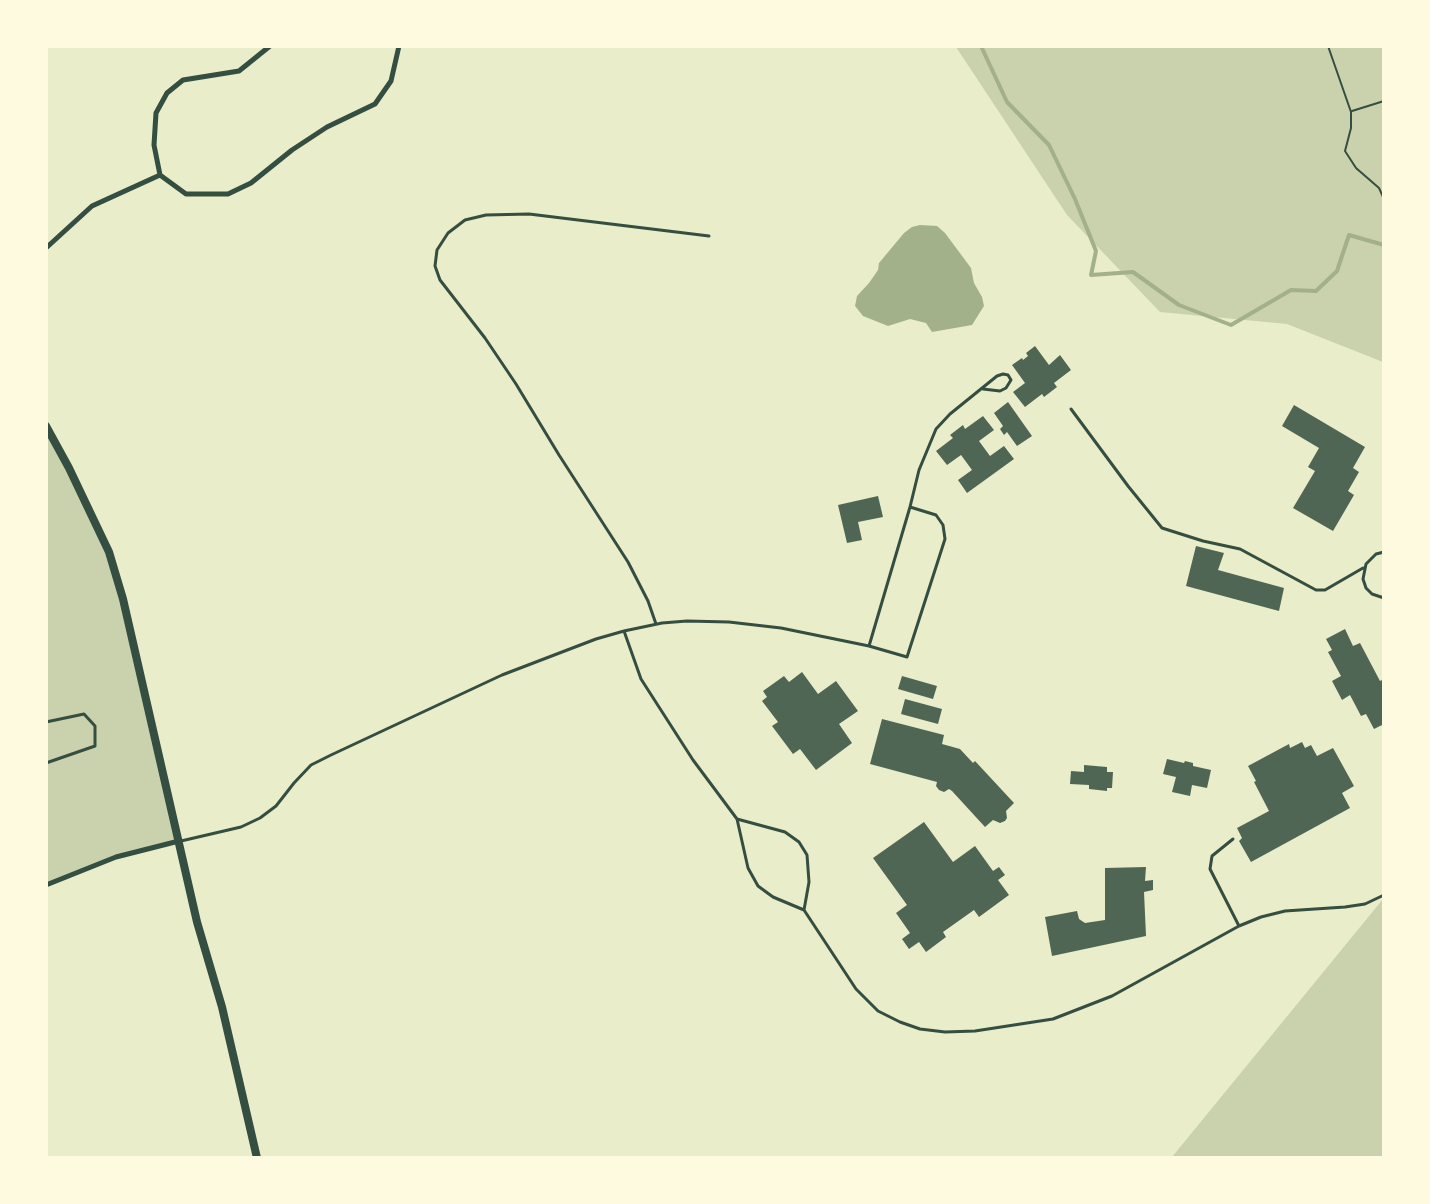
<!DOCTYPE html>
<style>
body{margin:0}
#map{position:relative;width:1430px;height:1204px;overflow:hidden;background:#e9edc9;font-family:Mulish,sans-serif}
canvas{display:block}
.frame{position:absolute;inset:0;border:48px solid #fefae0;pointer-events:none}
</style>
<div id="map">
<canvas width="1430" height="1204"></canvas>
<div class="frame"></div>
</div>
<script>
const c = document.querySelector('canvas').getContext('2d');
c.lineJoin = 'round';
function paint(path, color) {
  c.fillStyle = color;
  c.fill(path, 'evenodd');
}
function toPath(rows) {
  const path = new Path2D();
  for (const r of rows) {
    path.moveTo(r[0], r[1]);
    for (let i = 2; i < r.length; i += 2) path.lineTo(r[i], r[i + 1]);
  }
  return path;
}
function trace(path, color, width, dash) {
  c.strokeStyle = color;
  c.lineWidth = width;
  c.lineCap = dash ? 'butt' : 'round';
  c.setLineDash(dash || []);
  c.stroke(path);
}
paint(toPath([
 [956,47,1383,47,1383,362,1287,324,1160,312,1067,215],
 [46,426,109,552,179,841,116,857,46,885],
 [1383,899,1383,1157,1172,1157]
]), '#cad2ad');
paint(toPath([
 [920,225,937,226,945,233,971,268,974,283,982,297,984,306,972,325,932,332,926,323,910,319,888,326,863,316,855,306,857,296,869,283,878,270,879,263,904,233,912,227]
]), '#a3b18a');
trace(toPath([
 [981,46,1007,102,1049,145,1075,199,1096,251,1091,275,1133,272,1179,305,1231,325,1291,290,1316,291,1337,271,1349,235,1384,245]
]), '#a3b18a', 4);
paint(toPath([
 [1035,346,1049,365,1060,355,1071,370,1054,383,1057,387,1044,397,1042,394,1025,407,1013,392,1025,383,1012,365,1022,358,1023,360,1028,356,1026,353],
 [1008,402,1032,436,1017,446,1007,432,1004,435,1000,429,1003,426,994,413],
 [1294,405,1365,447,1353,468,1359,472,1348,491,1354,495,1333,531,1293,508,1315,471,1308,467,1319,448,1282,426],
 [983,416,994,430,979,441,990,456,1004,446,1014,459,967,493,958,480,972,470,961,455,947,465,936,451,953,438,950,435,963,425,965,429],
 [878,496,883,517,858,522,862,540,847,543,838,505],
 [1196,546,1224,553,1218,570,1284,588,1279,611,1186,586],
 [1345,629,1353,646,1360,643,1380,681,1384,679,1384,724,1374,729,1366,714,1361,716,1350,695,1342,700,1332,681,1341,676,1328,652,1332,650,1326,639],
 [802,672,818,694,836,681,858,711,839,724,852,743,816,770,800,749,793,754,772,726,778,722,762,701,767,697,763,691,784,676,789,682],
 [902,676,937,686,933,699,898,689],
 [905,699,942,709,938,724,901,714],
 [882,719,944,735,942,744,960,749,973,763,975,761,1014,803,1006,811,1007,818,1005,821,1000,823,993,820,985,827,952,791,949,789,944,792,939,790,936,786,937,782,870,764],
 [1302,742,1305,748,1311,745,1317,756,1333,748,1354,786,1342,793,1350,808,1251,862,1239,841,1242,838,1237,828,1269,811,1254,782,1256,781,1248,766,1289,744,1290,748],
 [1167,759,1184,763,1185,761,1193,763,1193,766,1211,770,1207,788,1192,785,1190,796,1172,792,1176,777,1163,774],
 [1084,765,1107,767,1107,772,1113,772,1112,788,1107,788,1107,791,1089,789,1089,785,1070,784,1071,771,1084,772],
 [924,822,953,862,975,846,993,871,999,867,1005,875,998,880,1009,895,979,917,974,910,943,932,946,937,926,952,919,942,909,949,902,939,910,933,896,913,907,905,873,858],
 [1146,867,1145,881,1153,880,1153,890,1144,892,1146,936,1052,956,1045,917,1077,911,1079,919,1085,923,1105,920,1105,868]
]), '#4f6655');
trace(toPath([
 [1328,46,1351,112,1351,128,1345,151,1356,168,1379,188,1384,199],
 [1352,111,1384,101]
]), '#344e41', 2);
trace(toPath([
 [1071,409,1128,486,1162,528,1203,541,1240,549,1316,590,1325,590,1363,568],
 [910,507,919,470,936,429,950,414,997,376,1003,374,1008,375,1011,380,1006,388,1000,391,983,389],
 [1384,552,1376,554,1366,564,1363,579,1366,588,1372,594,1384,598],
 [656,624,648,601,628,562,559,455,516,384,485,338,440,280,435,266,437,250,448,233,465,220,486,215,529,214,709,236],
 [624,631,641,679,693,760,737,819,748,868,758,886,773,897,804,910,809,882,807,855,799,842,785,832,737,819],
 [46,722,84,714,95,726,95,746,46,763],
 [1233,839,1212,856,1210,869,1239,926],
 [181,841,241,827,260,818,276,806,294,783,311,765,331,755,502,675,596,639,624,631,662,623,687,621,729,622,781,628,869,646,907,657,945,539,943,525,936,515,910,507,869,646],
 [804,910,856,989,878,1011,900,1022,920,1029,945,1032,975,1031,1053,1019,1112,996,1239,926,1261,917,1285,911,1345,907,1365,904,1384,895]
]), '#344e41', 3);
trace(toPath([
 [160,175,186,194,228,194,251,183,292,150,327,127,375,104,391,81,399,46],
 [46,248,92,206,160,175,154,145,156,113,167,93,183,80,239,71,270,46],
 [46,885,116,857,179,841]
]), '#344e41', 5);
trace(toPath([
 [46,426,69,468,109,552,123,599,197,922,222,1007,257,1158]
]), '#344e41', 8);
</script>
